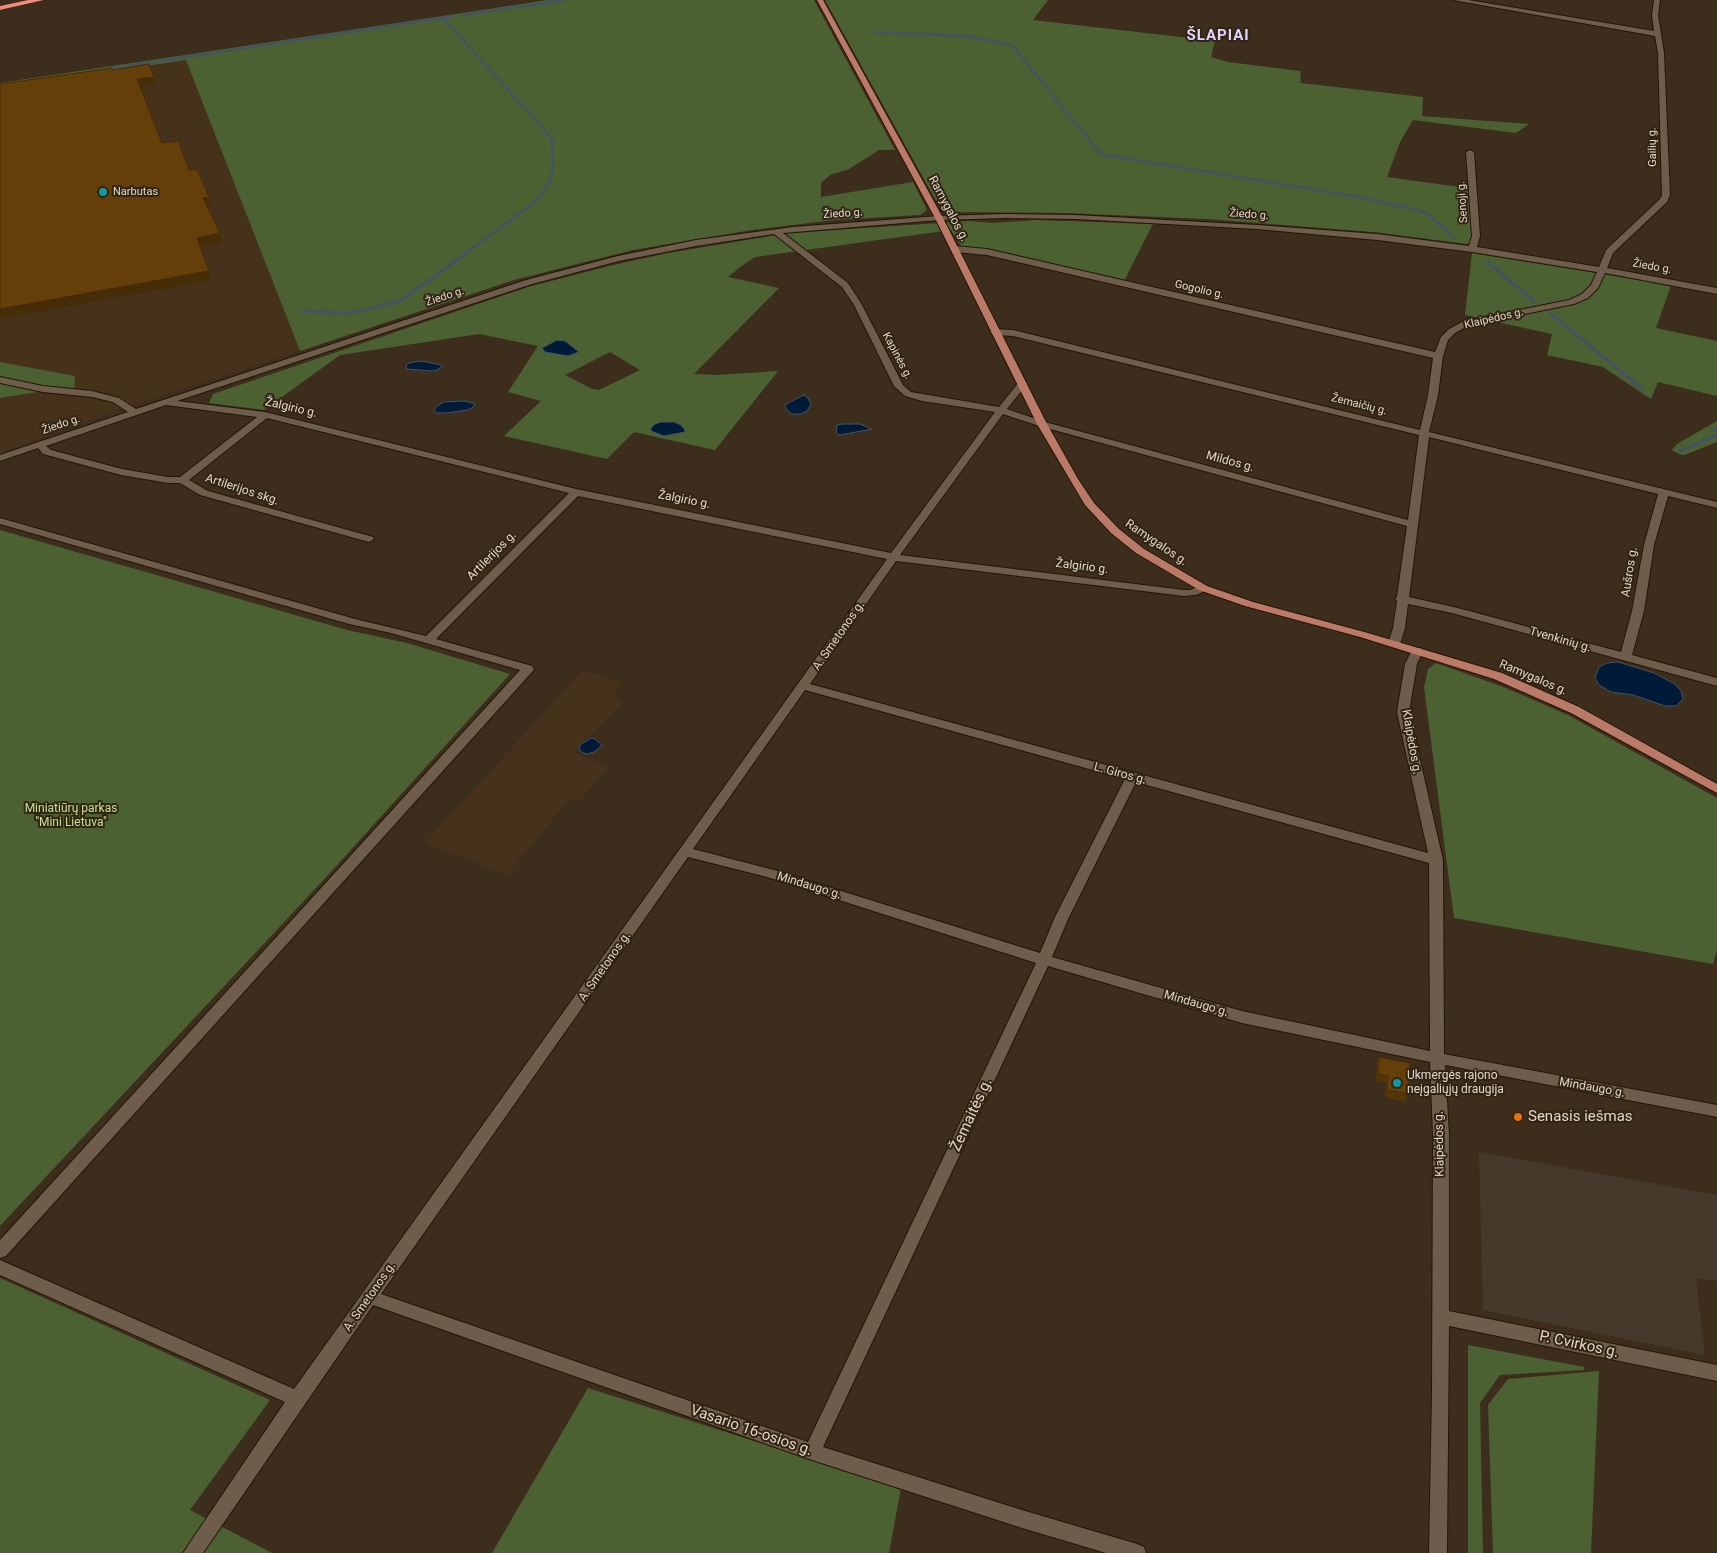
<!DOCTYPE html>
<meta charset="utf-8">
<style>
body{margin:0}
canvas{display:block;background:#3d2d1c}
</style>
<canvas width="1717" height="1553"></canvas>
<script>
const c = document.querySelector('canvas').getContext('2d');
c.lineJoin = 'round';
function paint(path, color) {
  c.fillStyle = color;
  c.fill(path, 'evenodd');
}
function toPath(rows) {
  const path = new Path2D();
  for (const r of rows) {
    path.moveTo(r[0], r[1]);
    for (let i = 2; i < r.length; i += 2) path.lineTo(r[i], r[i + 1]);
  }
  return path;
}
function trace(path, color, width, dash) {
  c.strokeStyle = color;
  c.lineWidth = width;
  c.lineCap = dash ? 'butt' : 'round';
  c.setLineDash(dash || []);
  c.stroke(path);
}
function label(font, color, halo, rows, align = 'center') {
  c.font = font + ' Roboto,sans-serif';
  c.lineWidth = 4;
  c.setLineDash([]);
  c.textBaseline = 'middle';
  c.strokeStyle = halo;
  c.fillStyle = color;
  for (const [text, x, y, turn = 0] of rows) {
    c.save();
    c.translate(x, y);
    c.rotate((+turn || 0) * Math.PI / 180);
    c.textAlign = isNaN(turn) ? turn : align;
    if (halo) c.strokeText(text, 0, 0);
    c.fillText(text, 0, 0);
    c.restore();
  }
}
paint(toPath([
 [186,59,300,351,123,408,0,453,0,398,45,391,74,376,0,362,0,88],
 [583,670,622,682,613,697,624,701,573,752,608,768,579,802,569,799,507,875,425,843]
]), '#46321a');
paint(toPath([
 [1479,1152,1717,1195,1717,1281,1696,1278,1705,1355,1483,1310]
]), '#44392a');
paint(toPath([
 [548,0,814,0,895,150,879,150,849,169,830,175,821,183,821,197,913,182,927,210,920,215,834,220,752,230,633,250,514,280,300,351,186,60,0,88,0,83],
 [825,0,1048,0,1033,20,1215,41,1211,57,1228,62,1300,71,1301,83,1423,97,1422,116,1529,124,1516,133,1413,120,1400,142,1387,177,1467,188,1472,194,1473,241,1467,244,1373,232,1207,219,1065,213,951,212,943,209,935,199],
 [1037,220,1153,224,1122,285,985,253,964,251,951,230,755,257,740,267,728,277,779,288,694,374,716,375,778,371,715,450,634,432,607,459,504,436,541,401,508,392,538,346,479,334,340,355,264,410,209,403,213,394,478,304,528,287,609,266,668,253,789,233,969,221,992,223],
 [565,341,579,352,553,354,545,352,542,348],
 [610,352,640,370,599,390,592,389,565,375],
 [1472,253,1671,285,1656,328,1717,341,1717,396,1658,382,1651,399,1603,367,1547,355,1552,334,1465,315],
 [0,362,75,376,74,393,45,391,0,398],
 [1717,421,1717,442,1684,455,1679,454,1672,450,1677,444],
 [0,530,347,630,407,643,510,674,329,874,0,1226],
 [1436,663,1506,688,1568,715,1717,798,1717,950,1713,964,1454,918,1424,687,1428,669],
 [0,1278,270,1400,190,1510,272,1553,0,1553],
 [1468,1345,1584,1367,1584,1370,1500,1375,1480,1403,1483,1553,1468,1553],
 [1599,1371,1591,1553,1493,1553,1488,1405,1508,1379],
 [588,1388,901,1488,889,1553,492,1553]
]), '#4c6132');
const water = toPath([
 [557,340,565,341,579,352,568,356,545,352,542,348,557,340],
 [421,361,441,365,443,366,437,370,432,371,407,369,406,366,409,363,421,361],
 [804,395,808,398,811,404,807,411,801,414,791,414,787,410,785,406,788,403,804,395],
 [465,401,475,404,472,408,467,410,446,413,437,413,434,410,436,407,444,402,465,401],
 [661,422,674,422,681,425,685,430,685,432,664,436,651,431,651,428,655,424,661,422],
 [842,424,860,424,872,429,840,435,836,433,837,425,842,424],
 [1618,662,1654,673,1675,684,1681,691,1683,699,1676,706,1665,706,1633,695,1611,692,1599,685,1595,678,1599,667,1607,663,1618,662],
 [591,738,595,739,602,745,594,752,586,754,582,752,579,749,580,745,591,738]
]);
paint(water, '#001b37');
trace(water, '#435364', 1);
trace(toPath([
 [464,15,565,0],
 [443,18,552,138,553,168,549,182,537,200,466,253],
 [872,32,966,36,1012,45,1099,152,1106,155,1353,196,1415,209,1428,214,1454,238],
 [109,69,453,16]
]), '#435364', 2.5);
trace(toPath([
 [1487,262,1534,301],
 [303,311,350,313,400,301,468,252],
 [1550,313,1643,390],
 [1712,428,1717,430],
 [1680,451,1717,435]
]), '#435364', 3);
const minor = toPath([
 [1453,0,1468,0,1654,31,1652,15,1654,0,1660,0,1658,15,1664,53,1670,195,1667,202,1613,253,1607,268,1717,288,1717,294,1605,273,1598,288,1588,298,1574,304,1470,325,1455,333,1448,340,1443,356,1438,395,1429,432,1717,502,1717,508,1668,496,1654,545,1644,611,1632,655,1717,678,1717,686,1452,613,1408,604,1405,628,1400,644,1398,646,1390,646,1388,644,1393,628,1397,601,1395,599,1397,597,1407,526,1039,426,1003,414,900,555,1184,590,1190,590,1203,585,1207,586,1209,588,1207,590,1196,595,1184,596,896,561,810,684,1428,853,1397,712,1405,664,1413,648,1421,648,1423,651,1417,664,1409,712,1443,860,1444,1054,1717,1105,1717,1117,1445,1065,1449,1135,1449,1311,1717,1365,1717,1381,1449,1326,1447,1553,1429,1553,1432,1393,1433,1135,1430,1062,1242,1023,1048,966,823,1447,1022,1510,1137,1544,1144,1547,1146,1553,1106,1553,1022,1528,812,1460,373,1305,203,1553,183,1553,285,1402,0,1275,0,1260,294,1389,887,559,578,496,436,639,532,666,534,669,532,672,6,1256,0,1258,0,1240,520,670,391,633,349,624,0,524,0,518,355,619,426,636,569,493,267,418,189,480,208,491,373,537,374,539,369,542,200,495,180,483,168,483,121,475,43,454,38,448,0,461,0,455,128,412,113,402,92,397,43,392,0,383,0,377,43,386,92,391,119,398,136,409,526,280,618,256,696,240,793,227,939,216,1005,214,1076,215,1257,225,1377,234,1469,246,1472,236,1466,152,1470,150,1474,152,1480,236,1477,247,1599,267,1606,250,1660,199,1662,195,1658,53,1655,36,1453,0],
 [1005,218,1076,219,1257,229,1377,240,1472,252,1597,272,1591,285,1582,294,1569,300,1464,321,1449,329,1441,337,1435,352,987,249,955,246,951,249,955,252,987,255,1433,358,1428,395,1420,430,1013,330,995,329,990,332,995,335,1013,336,1419,435,1408,520,1045,422,1007,409,1027,384,1025,382,1019,382,999,407,911,392,903,385,862,305,848,283,783,233,939,220,1005,218],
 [774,234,842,287,854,305,894,386,905,396,922,401,995,412,891,553,576,489,265,412,177,401,532,284,619,261,696,246,774,234],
 [166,405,257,417,180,477,168,477,122,469,51,450,46,446,166,405],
 [1429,437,1658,494,1644,545,1632,611,1621,652,1458,608,1409,597,1429,437],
 [805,690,1125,779,1055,917,1040,953,774,870,693,849,805,690],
 [1136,782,1429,863,1430,1051,1242,1011,1052,957,1069,917,1136,782],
 [688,857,767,877,1036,963,808,1442,381,1294,688,857]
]);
const major = toPath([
 [817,0,823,0,943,218,1047,424,1078,479,1094,503,1119,529,1144,549,1207,586,1253,602,1368,633,1502,673,1579,707,1717,784,1717,793,1571,713,1494,679,1360,637,1245,606,1199,590,1136,553,1111,533,1085,505,1037,424,935,218,817,0]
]);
const highway = toPath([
 [28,0,44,0,0,10,0,6,28,0]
]);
trace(minor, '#231505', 2);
trace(major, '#231505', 2);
trace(highway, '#231505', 1);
paint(minor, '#6e5d4a');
paint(major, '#ba7a67');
paint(highway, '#ed8e7a');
paint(toPath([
 [1379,1057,1408,1094,1405,1102,1385,1097,1386,1083,1376,1081,1377,1064]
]), '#563609');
paint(toPath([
 [154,77,156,85,139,88,137,79],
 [209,197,211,206,205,207,203,198],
 [220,233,222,243,199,247,197,238],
 [209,271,212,280,0,319,0,309]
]), '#462c07');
const building = toPath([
 [149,64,154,77,137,79,162,143,178,141,189,170,197,169,209,197,203,198,220,233,197,238,209,271,0,309,0,84,112,68,113,70,149,64],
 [1379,1057,1410,1063,1408,1094,1387,1090,1388,1076,1378,1074,1379,1057]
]);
paint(building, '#643f0a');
trace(building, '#462c07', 1);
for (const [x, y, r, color] of [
 [103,192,5,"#0f9aa8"],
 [1397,1083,5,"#0f9aa8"],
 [1518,1117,5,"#e8710a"]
]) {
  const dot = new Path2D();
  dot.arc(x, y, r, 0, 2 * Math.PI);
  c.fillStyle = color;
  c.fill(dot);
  trace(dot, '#322412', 2);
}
label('11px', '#e0d6cc', '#322412', [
 ["Gailių g.",1653,147,-91],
 ["Senoji g.",1463,202,-94],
 ["Žiedo g.",843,214,-4],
 ["Žiedo g.",1249,215,4],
 ["Žiedo g.",1652,267,10],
 ["Gogolio g.",1199,290,13],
 ["Žiedo g.",445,297,-18],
 ["Klaipėdos g.",1494,319,-13],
 ["Kapinės g.",897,356,62],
 ["Žemaičių g.",1359,405,14],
 ["Žiedo g.",61,425,-19]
]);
label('11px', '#e0d6cc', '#322412', [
 ["Narbutas",113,192]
], 'left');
label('12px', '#e0d6cc', '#322412', [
 ["Ramygalos g.",948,209,62],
 ["Žalgirio g.",291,408,13],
 ["Mildos g.",1230,462,15],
 ["Artilerijos skg.",242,490,18],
 ["Žalgirio g.",684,500,11],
 ["Ramygalos g.",1156,543,34],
 ["Artilerijos g.",492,556,-45],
 ["Žalgirio g.",1082,567,7],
 ["Aušros g.",1630,572,-81],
 ["A. Smetonos g.",839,636,-55],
 ["Tvenkinių g.",1560,640,16],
 ["Ramygalos g.",1533,678,23],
 ["Klaipėdos g.",1411,742,80],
 ["L. Giros g.",1120,774,15],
 ["Mindaugo g.",809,886,17],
 ["A. Smetonos g.",605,967,-55],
 ["Mindaugo g.",1196,1004,16],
 ["Mindaugo g.",1592,1088,10],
 ["Klaipėdos g.",1440,1144,-91],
 ["A. Smetonos g.",370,1297,-55]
]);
label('12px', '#c0e494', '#322412', [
 ["Miniatiūrų parkas",71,809],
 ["\"Mini Lietuva\"",71,823]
]);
label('12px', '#e0d6cc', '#322412', [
 ["Ukmergės rajono",1407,1076],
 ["neįgaliųjų draugija",1407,1090]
], 'left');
c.letterSpacing = '1px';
label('bold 15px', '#e0d3fe', '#322412', [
 ["ŠLAPIAI",1218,36]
]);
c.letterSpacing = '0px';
label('15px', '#e0d6cc', '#322412', [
 ["Žemaitės g.",972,1115,-65],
 ["P. Cvirkos g.",1579,1345,12],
 ["Vasario 16-osios g.",751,1431,19]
]);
label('15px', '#e0d6cc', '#322412', [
 ["Senasis iešmas",1528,1117]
], 'left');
</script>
